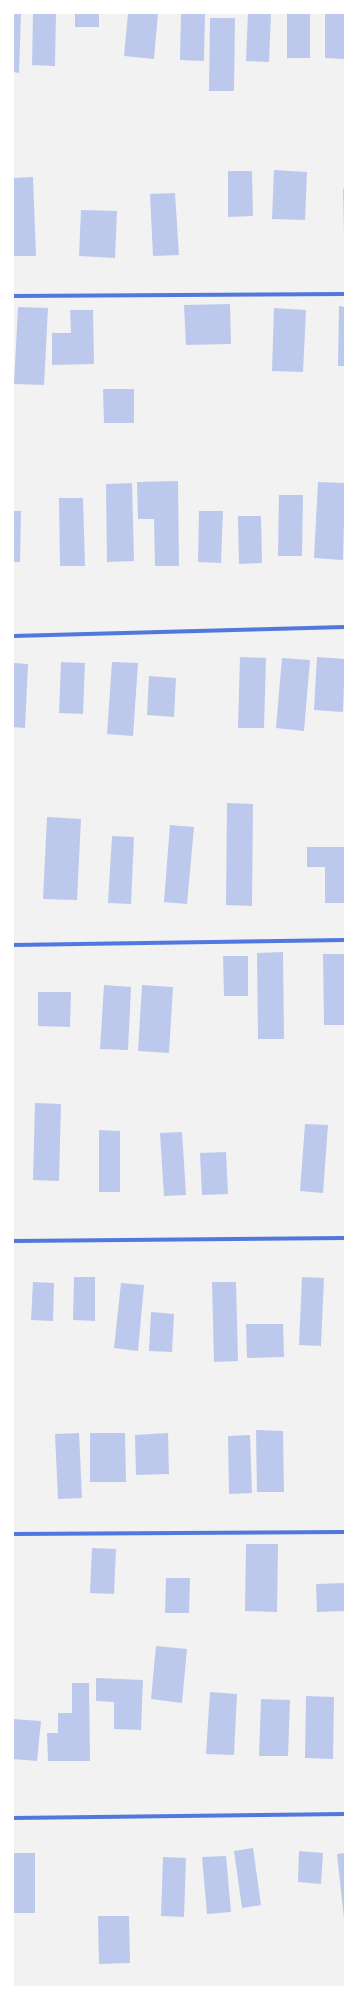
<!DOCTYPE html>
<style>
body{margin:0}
#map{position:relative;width:358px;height:2000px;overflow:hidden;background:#f2f2f2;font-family:Commissioner,sans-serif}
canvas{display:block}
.frame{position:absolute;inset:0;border:14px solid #fff;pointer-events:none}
</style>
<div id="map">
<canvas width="358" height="2000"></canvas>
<div class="frame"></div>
</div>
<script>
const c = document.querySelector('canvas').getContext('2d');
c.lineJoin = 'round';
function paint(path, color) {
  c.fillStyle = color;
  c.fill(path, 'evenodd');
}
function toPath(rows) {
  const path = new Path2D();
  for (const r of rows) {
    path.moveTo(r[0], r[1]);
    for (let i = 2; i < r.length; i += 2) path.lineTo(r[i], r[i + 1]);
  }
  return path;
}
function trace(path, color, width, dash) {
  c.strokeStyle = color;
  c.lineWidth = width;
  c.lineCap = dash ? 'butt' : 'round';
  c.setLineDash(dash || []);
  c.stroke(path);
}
paint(toPath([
 [13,13,21,13,19,73,13,72],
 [33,13,56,13,55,66,32,65],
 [75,13,99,13,99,27,75,27],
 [128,13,158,13,154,59,124,56],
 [181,13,205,13,204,61,180,60],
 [248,13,271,13,269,62,246,61],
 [287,13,310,13,310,58,287,58],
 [325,13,345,13,345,59,325,58],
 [210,18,235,18,234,91,209,91],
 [274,170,307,172,305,220,272,219],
 [228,171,252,171,253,216,228,217],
 [33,177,36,256,13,256,13,178],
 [345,188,345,233,344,234,343,189],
 [175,193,179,255,153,256,150,194],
 [81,210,117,211,115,258,79,256],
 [230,304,231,344,186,345,184,305],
 [339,306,345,307,345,366,338,366],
 [18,307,48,308,44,385,14,384],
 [274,308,306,310,303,372,272,371],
 [70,310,93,310,94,364,52,365,52,333,71,333],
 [103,389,134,389,134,423,104,423],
 [178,481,179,566,155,566,154,519,138,519,137,482],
 [318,482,345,483,343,560,314,558],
 [132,483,134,561,107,562,106,484],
 [279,495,303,495,302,556,278,556],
 [59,498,83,498,85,566,60,566],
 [13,511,21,511,20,562,13,562],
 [199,511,223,511,221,563,198,562],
 [238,516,261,516,262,563,239,564],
 [240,657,266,658,264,728,238,728],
 [317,657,345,659,343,712,314,710],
 [282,658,310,660,304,731,276,728],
 [61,662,85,663,83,714,59,713],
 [112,662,138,663,133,736,107,734],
 [13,663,28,664,25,728,13,727],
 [149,676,176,678,174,717,147,715],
 [227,803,253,804,252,906,226,905],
 [47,817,81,819,77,900,43,899],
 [170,825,194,827,187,904,164,902],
 [112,836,134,837,131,904,108,903],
 [307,847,345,847,345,903,325,903,325,867,307,867],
 [283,952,284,1039,258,1039,257,953],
 [323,954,345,954,345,1025,324,1025],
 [223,956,248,956,248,996,224,996],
 [104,985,131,987,128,1050,100,1049],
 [142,985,173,987,169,1053,138,1051],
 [38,992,71,992,70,1027,38,1026],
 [35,1103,61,1104,59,1181,33,1180],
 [305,1124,328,1125,323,1193,300,1191],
 [99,1130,120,1131,120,1192,99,1192],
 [182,1132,186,1195,164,1196,160,1133],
 [226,1152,228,1194,202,1195,200,1153],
 [74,1277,95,1277,95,1321,73,1320],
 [302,1277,324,1278,321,1346,299,1345],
 [33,1282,54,1283,53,1321,31,1320],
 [212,1282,236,1282,238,1361,214,1362],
 [121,1283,144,1285,138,1351,114,1348],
 [151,1312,174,1314,172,1352,149,1351],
 [246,1324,283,1324,284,1357,247,1358],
 [256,1430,283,1431,284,1492,257,1492],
 [79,1433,82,1498,58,1499,55,1434],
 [90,1433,125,1433,126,1482,90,1482],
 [168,1433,169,1474,136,1475,135,1435],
 [250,1435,252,1493,229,1494,228,1436],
 [246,1544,278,1544,277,1612,245,1611],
 [92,1548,116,1549,114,1594,90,1593],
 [166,1578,190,1578,189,1613,165,1613],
 [345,1583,345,1611,317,1612,316,1584],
 [156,1646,187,1649,182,1703,151,1699],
 [96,1678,143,1680,141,1730,114,1729,114,1702,96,1701],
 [72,1683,89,1683,90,1761,48,1761,47,1733,58,1733,58,1713,72,1713],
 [210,1692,237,1694,234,1755,206,1754],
 [306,1696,334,1697,333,1759,305,1758],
 [261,1699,290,1700,288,1756,259,1756],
 [13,1719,41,1721,37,1761,13,1759],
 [253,1848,261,1905,242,1908,234,1851],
 [299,1851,323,1853,321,1884,298,1882],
 [14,1853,35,1853,35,1913,14,1913],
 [345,1853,345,1919,344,1919,337,1854],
 [226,1856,231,1912,207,1914,202,1857],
 [163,1857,186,1858,184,1917,161,1916],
 [98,1916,129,1916,130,1963,99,1964]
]), '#bdc9ec');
trace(toPath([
 [13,296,345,294],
 [13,636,345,627],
 [13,945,345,940],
 [13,1241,345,1238],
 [13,1534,345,1532],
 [13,1818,345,1814]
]), '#5277de', 4);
</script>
